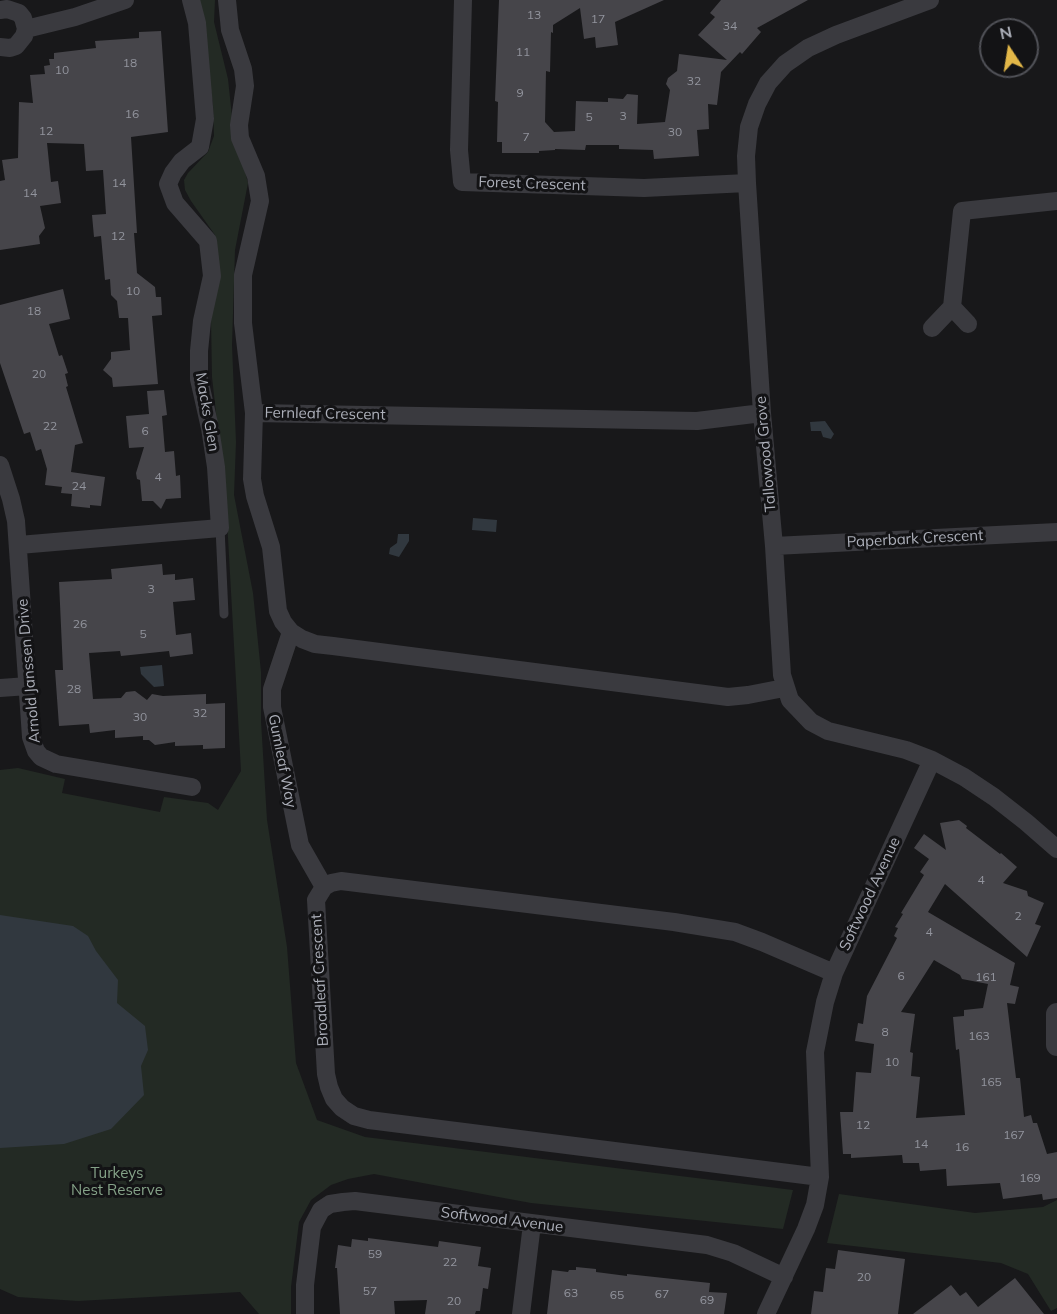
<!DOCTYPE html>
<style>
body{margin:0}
#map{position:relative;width:1057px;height:1314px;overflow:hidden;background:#18181a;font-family:Mulish,sans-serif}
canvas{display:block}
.north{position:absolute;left:979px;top:18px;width:60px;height:60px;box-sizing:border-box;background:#131315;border:2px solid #505157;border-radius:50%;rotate:348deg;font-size:16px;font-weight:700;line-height:24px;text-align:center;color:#acafb9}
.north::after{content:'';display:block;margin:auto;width:21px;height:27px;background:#e2b748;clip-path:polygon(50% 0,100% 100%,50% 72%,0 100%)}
</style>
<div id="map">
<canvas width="1057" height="1314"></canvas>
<div class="north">N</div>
</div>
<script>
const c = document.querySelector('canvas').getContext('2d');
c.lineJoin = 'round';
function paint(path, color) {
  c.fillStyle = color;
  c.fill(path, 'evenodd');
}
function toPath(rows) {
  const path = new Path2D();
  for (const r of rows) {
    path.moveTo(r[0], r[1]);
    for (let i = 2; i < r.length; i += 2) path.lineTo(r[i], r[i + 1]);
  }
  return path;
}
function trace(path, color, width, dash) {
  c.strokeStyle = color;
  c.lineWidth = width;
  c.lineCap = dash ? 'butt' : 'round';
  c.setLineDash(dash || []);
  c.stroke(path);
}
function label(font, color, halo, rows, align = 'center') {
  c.font = font + ' Mulish,sans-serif';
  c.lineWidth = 6;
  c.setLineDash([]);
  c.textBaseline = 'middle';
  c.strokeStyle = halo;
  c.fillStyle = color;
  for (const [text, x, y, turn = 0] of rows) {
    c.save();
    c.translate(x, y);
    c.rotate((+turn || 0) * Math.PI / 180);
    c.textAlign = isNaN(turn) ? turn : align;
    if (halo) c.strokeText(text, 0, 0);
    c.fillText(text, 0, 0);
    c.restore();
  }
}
paint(toPath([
 [197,0,215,0,214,22,228,79,233,126,248,183,235,250,232,345,236,442,234,495,253,593,261,672,261,721,267,820,287,947,296,1063,317,1120,365,1137,793,1190,783,1229,531,1203,374,1174,348,1179,331,1185,311,1200,299,1222,291,1287,291,1314,259,1314,240,1292,78,1301,18,1297,0,1289,0,770,18,768,65,779,62,793,160,812,164,797,208,803,218,810,241,771,226,502,212,377,211,320,215,235,191,201,185,190,184,180,188,173,208,152,214,136,213,105],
 [839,1194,975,1213,1043,1207,1057,1200,1057,1308,1051,1311,1028,1274,1001,1263,827,1243]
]), '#232a24');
paint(toPath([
 [825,421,834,434,831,439,823,437,821,431,811,431,810,422],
 [473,518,497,520,496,532,472,530],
 [398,534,409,534,409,541,399,557,389,554,390,548,397,543],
 [162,665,164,686,154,687,141,674,140,667],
 [0,915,73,926,88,936,96,951,118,980,117,1003,145,1026,148,1050,141,1066,144,1095,111,1129,64,1144,0,1148]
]), '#31383f');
paint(toPath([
 [499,0,664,0,615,22,618,45,596,48,595,37,584,39,580,8,553,25,553,33,551,32,550,72,546,71,545,122,554,132,575,131,576,101,608,102,608,98,623,99,627,94,638,95,637,124,665,122,670,90,666,84,668,78,677,71,679,54,727,60,698,35,715,17,710,13,721,0,808,0,757,28,761,32,742,54,740,52,721,72,717,105,708,104,709,129,697,130,699,156,654,159,653,150,619,149,619,145,586,145,585,150,555,149,555,150,539,151,539,153,502,153,502,142,497,142,498,102,495,101],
 [161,31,168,132,131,137,137,233,134,233,137,273,155,287,156,297,161,297,162,315,152,316,158,384,113,387,112,378,103,370,111,359,111,352,130,350,128,318,119,318,117,301,111,295,110,279,105,280,101,236,94,237,92,215,106,214,103,170,86,171,84,144,47,143,51,182,58,181,61,203,40,206,45,228,39,236,40,244,0,250,0,181,5,180,2,160,18,158,19,102,33,103,30,75,45,74,44,66,50,65,49,59,54,59,54,53,96,48,95,41,139,38,139,32],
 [63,289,70,319,49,324,59,356,62,355,68,373,65,374,68,386,66,387,83,443,75,445,71,472,105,477,101,506,90,505,90,508,71,506,72,494,61,493,62,487,45,485,47,469,41,449,36,451,30,432,24,434,0,363,0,305],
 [164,390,167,415,162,416,165,452,174,451,176,476,180,475,181,498,166,499,161,509,153,501,142,501,140,480,137,479,136,473,144,447,129,448,126,416,149,414,147,391],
 [162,564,163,575,175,574,175,580,193,578,195,600,173,602,176,635,191,633,193,654,170,657,169,651,121,656,120,651,89,653,93,699,121,698,126,692,135,691,147,700,152,694,163,696,206,694,206,704,225,703,225,748,203,749,203,745,175,746,175,742,155,745,149,740,143,740,143,736,115,738,115,730,90,733,89,724,59,726,55,670,63,670,59,582,112,579,111,569],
 [959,820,967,826,966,828,1000,854,1001,853,1017,867,1003,883,1027,891,1028,896,1044,903,1035,924,1041,926,1027,957,945,884,928,912,1015,963,1010,985,1019,987,1015,1004,1007,1003,1016,1078,1020,1078,1024,1117,1031,1115,1033,1123,1037,1123,1047,1154,1057,1152,1057,1198,1043,1200,1042,1194,1003,1199,1000,1183,947,1186,946,1169,920,1171,919,1163,903,1163,902,1155,851,1158,851,1154,843,1154,840,1112,853,1112,856,1072,871,1073,874,1044,855,1041,858,1023,863,1024,867,996,897,938,894,936,898,928,895,927,903,914,901,913,924,875,920,872,929,859,914,848,924,834,946,850,940,823],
 [934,960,960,975,962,979,988,984,983,1008,964,1010,964,1016,953,1017,956,1050,959,1049,965,1115,916,1118,920,1077,911,1076,913,1053,910,1052,915,1014,901,1012],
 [368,1238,438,1247,439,1241,481,1247,478,1266,491,1268,488,1289,483,1288,480,1311,476,1311,475,1314,425,1314,427,1300,394,1301,395,1314,340,1314,337,1268,335,1268,338,1245,351,1247,352,1239,368,1241],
 [838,1250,905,1259,898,1314,811,1314,814,1291,823,1292,826,1268,835,1269],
 [576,1267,596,1269,596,1272,627,1276,627,1274,710,1283,709,1292,727,1293,724,1314,547,1314,552,1270,568,1272,569,1270,576,1270],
 [1015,1278,1044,1314,913,1314,951,1285,960,1296,966,1292,978,1307]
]), '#46454a');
trace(toPath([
 [220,528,224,614]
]), '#3a3a3f', 9);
trace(toPath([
 [227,0,230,30,243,69,245,86,239,125,240,138,256,176,260,201,243,275,243,323,254,413],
 [463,0,459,150,462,182,644,188,747,183],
 [930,0,836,35,808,48,785,64,768,83,757,104,749,127,746,156,747,183,762,413,774,546,782,675,790,700,811,722,828,731,906,750,932,760,964,777,994,797,1026,822,1057,849],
 [0,10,7,9,19,13,23,18,26,29,24,36,16,46,10,48,0,47],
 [26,29,75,17,125,0],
 [952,307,962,211,1057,201],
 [932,328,952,307,968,324],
 [762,413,697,421,254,413,252,479,255,496,271,547,278,611,283,622,291,632,302,639,315,644,333,646,728,697,748,695,784,688],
 [0,465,11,499,16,521,31,737,36,751,41,757,56,764,192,787],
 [19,545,220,528,216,467,210,428,199,379,199,351,202,321,212,276,208,241,175,203,168,184,173,173,182,161,200,147,205,119,197,23,191,0],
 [774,546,1057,532],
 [291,632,272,689,272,707,300,845,324,887],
 [0,688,28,686],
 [820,1177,369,1120,354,1116,342,1108,334,1099,329,1087,326,1074,316,900,324,887,331,883,341,881,674,922,735,932,762,942,834,973],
 [305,1314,305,1285,312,1227,321,1210,330,1204,343,1202,355,1201,707,1245,733,1253,784,1277],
 [521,1314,532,1224],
 [766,1314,806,1229,815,1205,820,1177,815,1052,825,1002,834,973,932,760]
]), '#3a3a3f', 18);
trace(toPath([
 [1057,1014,1057,1045]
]), '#3a3a3f', 22);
label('12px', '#92949d', null, [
 ["13",534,15],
 ["17",598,19],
 ["34",730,26],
 ["11",523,52],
 ["18",130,63],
 ["10",62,70],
 ["32",694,81],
 ["9",520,93],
 ["16",132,114],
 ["3",623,116],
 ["5",589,117],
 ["12",46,131],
 ["30",675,132],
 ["7",526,137],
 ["14",119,183],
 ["14",30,193],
 ["12",118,236],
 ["10",133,291],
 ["18",34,311],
 ["20",39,374],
 ["22",50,426],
 ["6",145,431],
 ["4",158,477],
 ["24",79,486],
 ["3",151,589],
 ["26",80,624],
 ["5",143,634],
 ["28",74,689],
 ["32",200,713],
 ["30",140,717],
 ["4",981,880],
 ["2",1018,916],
 ["4",929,932],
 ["6",901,976],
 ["161",986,977],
 ["8",885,1032],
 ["163",979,1036],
 ["10",892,1062],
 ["165",991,1082],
 ["12",863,1125],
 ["167",1014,1135],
 ["14",921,1144],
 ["16",962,1147],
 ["169",1030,1178],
 ["59",375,1254],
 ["22",450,1262],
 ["20",864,1277],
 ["57",370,1291],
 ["63",571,1293],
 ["67",662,1294],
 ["65",617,1295],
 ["69",707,1300],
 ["20",454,1301]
]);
label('15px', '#acafb9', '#131315', [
 ["Forest Crescent",532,184,2],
 ["Macks Glen",207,412,80],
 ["Fernleaf Crescent",325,414,1],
 ["Tallowood Grove",766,454,-95],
 ["Paperbark Crescent",915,539,-3],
 ["Arnold Janssen Drive",29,671,-95],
 ["Gumleaf Way",282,761,79],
 ["Softwood Avenue",870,894,-65],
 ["Broadleaf Crescent",320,980,-93],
 ["Softwood Avenue",502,1220,7]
]);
label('15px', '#85a288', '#131315', [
 ["Turkeys",117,1173],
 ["Nest Reserve",117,1190]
]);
</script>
